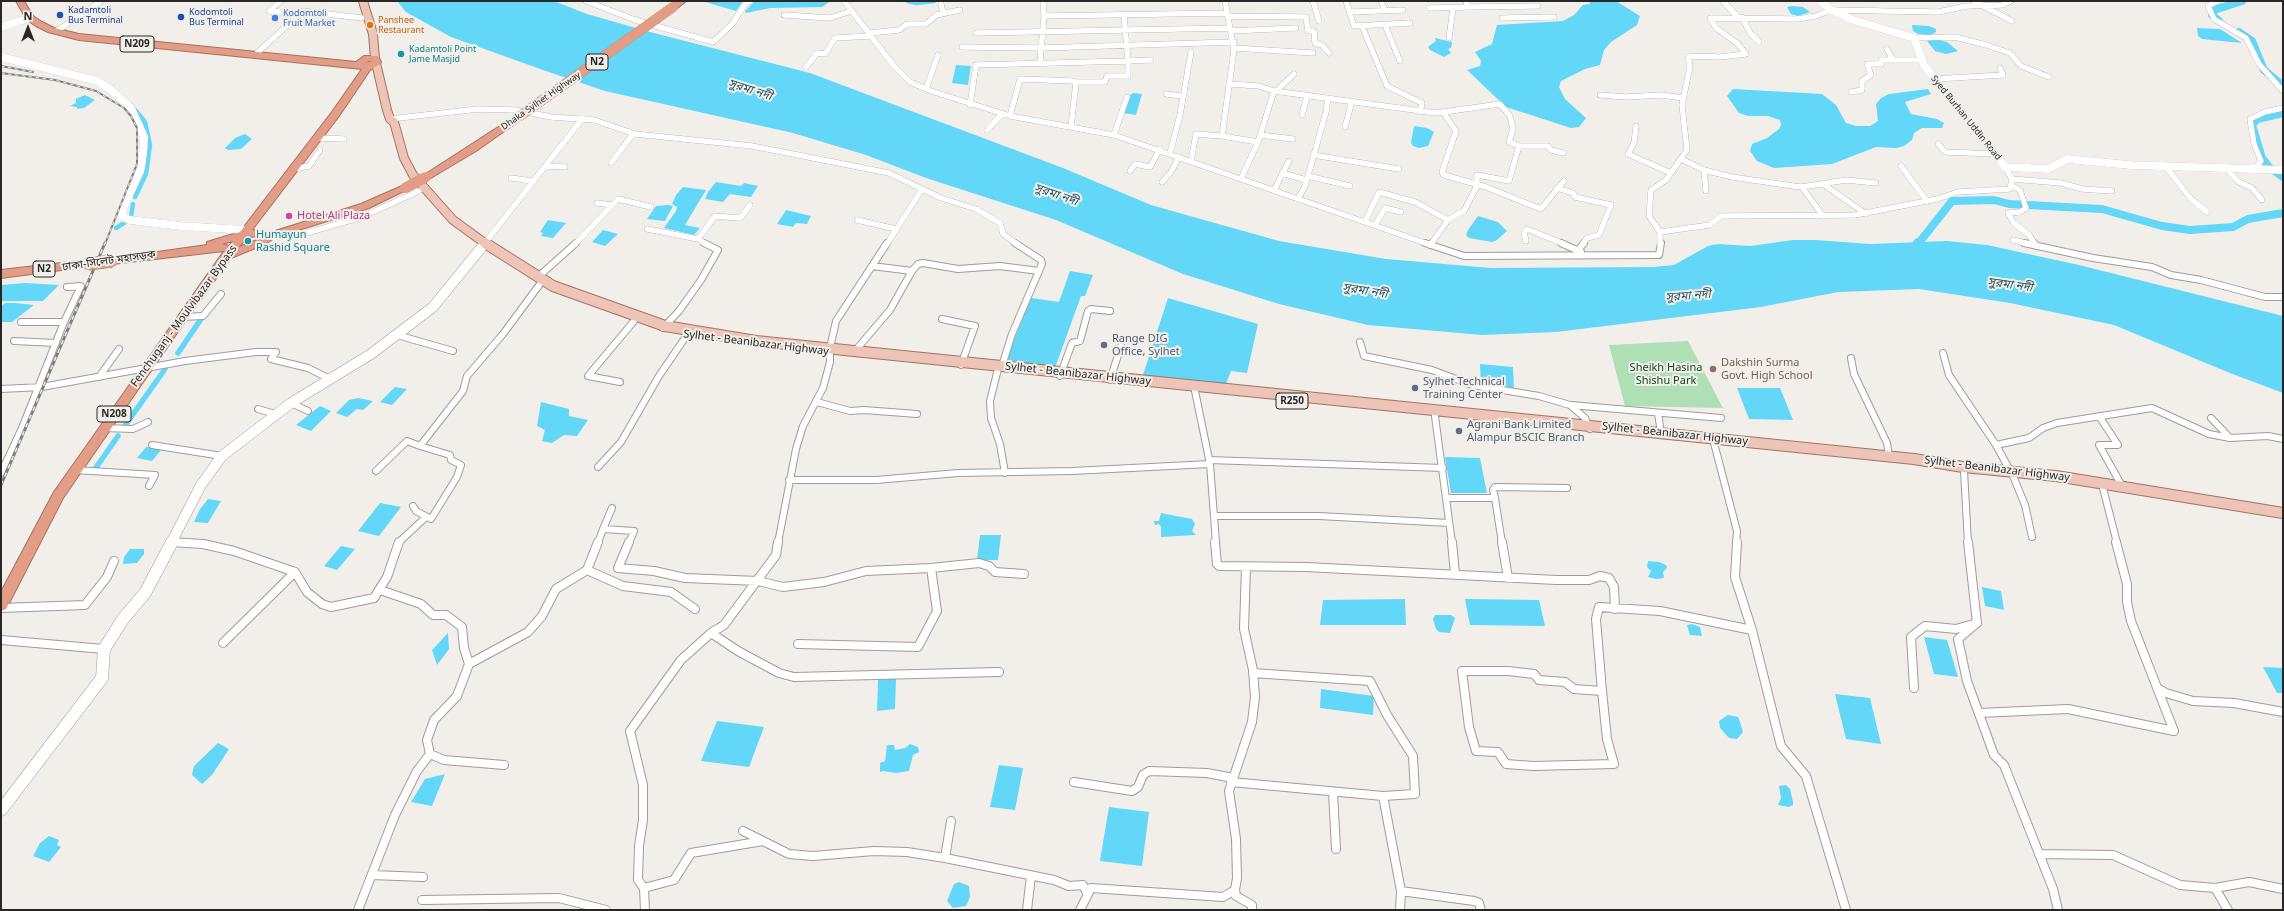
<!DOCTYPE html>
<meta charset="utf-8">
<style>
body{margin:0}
#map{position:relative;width:2284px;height:911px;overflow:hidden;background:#f2efeb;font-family:"Noto Sans",sans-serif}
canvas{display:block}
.frame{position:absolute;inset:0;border:2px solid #282726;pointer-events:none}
.north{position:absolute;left:8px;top:8px;width:40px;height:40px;-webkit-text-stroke:3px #f2efeb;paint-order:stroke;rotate:0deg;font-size:11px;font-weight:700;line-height:16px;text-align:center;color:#282726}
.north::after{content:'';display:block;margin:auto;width:14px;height:18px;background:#282726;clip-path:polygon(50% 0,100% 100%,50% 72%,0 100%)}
</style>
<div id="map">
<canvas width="2284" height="911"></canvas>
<div class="frame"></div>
<div class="north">N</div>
</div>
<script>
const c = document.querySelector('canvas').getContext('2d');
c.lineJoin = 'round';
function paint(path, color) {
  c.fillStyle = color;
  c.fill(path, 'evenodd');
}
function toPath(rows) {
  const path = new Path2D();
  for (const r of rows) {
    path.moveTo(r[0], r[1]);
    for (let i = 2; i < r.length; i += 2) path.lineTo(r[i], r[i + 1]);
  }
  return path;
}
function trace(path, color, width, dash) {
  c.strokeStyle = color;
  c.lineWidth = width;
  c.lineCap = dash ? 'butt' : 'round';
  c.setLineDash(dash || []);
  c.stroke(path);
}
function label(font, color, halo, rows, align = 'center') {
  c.font = font + ' "Noto Sans","Noto Sans Bengali",sans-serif';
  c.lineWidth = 4;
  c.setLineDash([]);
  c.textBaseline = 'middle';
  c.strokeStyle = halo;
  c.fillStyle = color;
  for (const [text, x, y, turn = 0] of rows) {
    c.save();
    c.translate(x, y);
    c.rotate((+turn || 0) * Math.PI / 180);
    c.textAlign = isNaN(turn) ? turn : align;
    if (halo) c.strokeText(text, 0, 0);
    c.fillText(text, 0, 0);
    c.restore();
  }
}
paint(toPath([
 [1688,341,1723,408,1625,406,1609,345]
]), '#aedfb5');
paint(toPath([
 [397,1,554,1,587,14,650,32,810,73,1063,168,1151,205,1279,241,1386,259,1491,268,1654,267,1674,265,1708,246,1718,244,1750,246,1793,240,1815,240,1870,244,1947,241,1987,245,2079,265,2283,316,2283,393,2230,373,2114,325,2010,303,1919,289,1838,292,1761,307,1556,332,1482,335,1368,325,1279,304,1183,274,1056,220,926,178,866,155,793,133,605,91,543,70,451,37,406,12],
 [702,1,743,1,736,11],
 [755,1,831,1,822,7,770,8,746,13,745,11],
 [1589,1,1616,1,1640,16,1637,25,1611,42,1604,50,1600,65,1585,69,1561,81,1559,87,1565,99,1586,118,1579,127,1571,128,1506,107,1467,70,1480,66,1481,61,1475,52,1492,44,1497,25,1563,21,1574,15,1583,5,1590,4],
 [1792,6,1803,7,1810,12,1798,16,1791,14,1787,7],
 [1912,25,1929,26,1936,29,1936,32,1931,35,1918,34,1913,31],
 [2197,28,2220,29,2242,43,2202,39,2198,36],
 [1435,38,1452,42,1451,48,1448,49,1451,53,1444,57,1430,50,1428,47,1436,41],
 [1935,39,1947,42,1958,51,1946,54,1935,51,1927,41],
 [956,65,971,66,968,85,952,83],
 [1733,89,1822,94,1836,105,1846,123,1856,126,1870,126,1878,121,1876,104,1881,98,1889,94,1928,89,1931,94,1905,102,1911,114,1937,119,1944,123,1942,128,1922,128,1914,133,1912,140,1904,146,1897,148,1876,147,1832,164,1774,168,1757,161,1750,151,1752,144,1767,138,1779,129,1781,125,1780,120,1768,116,1748,116,1739,113,1727,96],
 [1134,93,1142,94,1136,115,1123,113,1131,94],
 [85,95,95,100,84,108,77,109,77,107,70,106,76,103,76,99],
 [1414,126,1427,128,1434,132,1428,146,1419,148,1413,146,1411,143],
 [245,134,252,139,241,149,228,150,225,148,235,138],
 [716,182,741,186,744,183,758,186,751,197,730,194,723,202,705,199,708,192],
 [683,187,706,190,685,225,700,228,694,235,664,228,676,211,677,207,672,204,676,195],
 [668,205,673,206,665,221,647,219,656,206],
 [786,210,811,216,807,224,796,223,793,227,777,224],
 [1478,216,1498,222,1507,231,1497,240,1492,242,1469,238,1466,235,1468,230],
 [548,220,566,223,553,238,541,236,543,233,540,232],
 [603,230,618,234,605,246,592,242],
 [1070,271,1093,275,1085,296,1081,296,1055,368,1006,360,1031,298,1059,302],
 [25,283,59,285,43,301,1,301,1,285],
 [1168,298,1258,324,1247,373,1231,371,1226,384,1143,375],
 [5,303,14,303,34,305,12,322,1,322,1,306],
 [1480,364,1513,367,1514,388,1481,385],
 [395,387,407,389,392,405,380,402],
 [1737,388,1780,388,1793,420,1749,419],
 [358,398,373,401,363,410,357,409,347,417,336,413,349,400],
 [541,402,569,409,569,416,588,420,577,436,564,435,552,443,542,441,545,430,537,426],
 [320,406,331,411,311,431,296,425],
 [146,447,162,449,152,461,137,458],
 [1445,457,1480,458,1487,493,1451,493],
 [208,499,221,501,208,523,194,522,200,509],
 [380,503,401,507,379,536,358,531],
 [1161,513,1192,519,1195,524,1192,531,1196,535,1161,537,1161,527,1159,524,1155,525,1154,521,1159,521],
 [980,535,1001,535,998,560,977,560],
 [341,546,355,549,337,570,324,566],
 [130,549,144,549,144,554,137,563,123,564,124,557],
 [1648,561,1659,562,1666,565,1667,568,1663,572,1664,578,1656,579,1648,577,1651,571,1647,567],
 [1982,587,2001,591,2004,610,1985,606],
 [1405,599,1406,625,1320,625,1323,600],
 [1465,599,1539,600,1545,626,1470,625],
 [1435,615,1451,615,1455,618,1450,633,1439,632,1436,629,1433,619],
 [1692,624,1700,627,1702,636,1690,635,1687,625],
 [448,633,449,649,437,665,432,650],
 [1924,637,1947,640,1958,677,1934,674],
 [2263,667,2283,668,2283,693,2277,693],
 [896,678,895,709,877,711,878,680],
 [1321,689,1374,696,1373,715,1320,708],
 [1835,694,1870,698,1881,744,1846,739],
 [1728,715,1738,717,1740,722,1743,732,1737,739,1729,738,1720,728,1719,721],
 [717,721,764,727,749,767,701,761],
 [218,743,229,749,212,775,202,784,192,775,194,766],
 [910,744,918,747,919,752,913,755,909,771,896,773,883,771,880,772,880,763,885,761,887,745,894,745,895,750,905,748],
 [999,765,1023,768,1015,810,990,807],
 [445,774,432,806,411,802,425,779],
 [1786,785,1790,789,1793,802,1793,805,1789,807,1778,805,1781,798,1779,786],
 [1109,807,1149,812,1142,866,1100,861],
 [49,836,59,840,57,845,61,847,49,862,33,856,40,843],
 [959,882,969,886,970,897,966,906,953,908,947,901,954,884]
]), '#62d7f8');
trace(toPath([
 [908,1,916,3,934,1],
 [131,105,145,122,150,145,146,174,135,197],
 [131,217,133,204],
 [116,228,124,223]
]), '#62d7f8', 4.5);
trace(toPath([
 [178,353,201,319],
 [124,427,165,369],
 [95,469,118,436]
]), '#62d7f8', 5.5);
trace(toPath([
 [2219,21,2212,15,2214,10,2242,1],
 [2239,32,2252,41,2264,70,2283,86],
 [2283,113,2257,119,2252,125,2262,158,2269,167,2283,177],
 [1918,244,1952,201,1994,200,2009,204,2102,209,2162,226,2190,230,2233,227,2248,219,2283,213]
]), '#62d7f8', 8);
trace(toPath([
 [1912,253,1918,243]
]), '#62d7f8', 10);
const streetFar2 = toPath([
 [281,1,269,11,300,14],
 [586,1,635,20,713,42,733,23,745,4,750,1],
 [844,1,894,66,910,82,931,91,1010,116,1114,135,1428,244],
 [1313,1,1319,21],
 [1346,1,1354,26,1410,23],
 [1381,1,1385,10],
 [1466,1,1468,7,1538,6],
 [1723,1,1738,17],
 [1974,1,2012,21],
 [2218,1,2208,6,2214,19,2246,38,2259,64,2283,91],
 [941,4,943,13],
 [1429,8,1468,7],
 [1350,12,1403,10],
 [784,15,830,18,851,11],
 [1044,16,1228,13],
 [1228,16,1306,17,1308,31,1314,31,1315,43,1322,45,1329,53],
 [1742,17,1750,33,1759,42],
 [1502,18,1554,17],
 [1385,25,1400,61],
 [1362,26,1387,86,1422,103,1420,112],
 [58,30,101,1],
 [1231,31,1296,28],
 [869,33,899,30,907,24,926,24,936,15,960,10],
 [976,33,1230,28],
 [1449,38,1453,8],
 [1914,38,1955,37,1986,45,2010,53,2021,66,2049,77],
 [962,47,1040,48,1234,42],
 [1234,48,1313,53],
 [1887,49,1893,60],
 [257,53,303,11,362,18],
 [1040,62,1044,16,1043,1],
 [806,67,817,53,825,54,835,38,871,36],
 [1934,79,2003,75,2000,68],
 [1076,82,1105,82,1107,76,1128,76,1128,61,1151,60],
 [1230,84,1259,86,1274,91,1258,142,1241,179],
 [926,89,938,55],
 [1274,91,1436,113,1500,104,1510,116,1513,129,1509,142,1519,146,1509,181,1477,175,1477,186,1464,211,1448,220,1431,244],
 [1276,91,1294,74],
 [1851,92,1862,90,1862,81,1871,75,1867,64,1881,64,1881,60,1922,60],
 [1166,94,1183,96],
 [1600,95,1626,97,1661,95,1683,98],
 [970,105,976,65,1128,61,1124,14],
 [1443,112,1456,131,1442,172,1444,175,1486,187,1541,209,1564,181],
 [1302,115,1307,96],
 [1010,116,1020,79,1073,81,1076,82,1071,127],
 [390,119,478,109,516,110,551,117,594,120,635,134,752,146,889,173,922,189,887,244],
 [1636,126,1634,143,1628,154,1671,173],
 [1345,127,1352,101],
 [987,130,1002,114],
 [1114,135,1127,97],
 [1260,135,1293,139],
 [1222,136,1258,142],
 [318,138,344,139],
 [1938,144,1945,152,1996,154],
 [1519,146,1548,146,1551,150,1563,153],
 [1170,153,1180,115,1191,52],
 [1313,155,1399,169],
 [1681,159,1704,170,1732,177,1793,186,1802,187,1846,180,1876,183],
 [1191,161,1196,134,1222,136,1234,50,1225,1],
 [611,163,633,134],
 [545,166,565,167],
 [1901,166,1927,201],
 [2166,167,2191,199,2207,212],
 [294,169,309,166,320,150],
 [2226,169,2239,182,2252,188,2262,200],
 [1704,170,1706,191],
 [2254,170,2261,161,2254,144,2250,119,2265,112,2283,108],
 [1130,171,1135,164,1150,167,1160,149],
 [1282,173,1306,180],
 [1308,176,1350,186],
 [511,178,532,181],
 [2012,179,2061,183,2082,189,2112,191],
 [1162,182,1171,172,1179,157],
 [1823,184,1866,214],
 [2012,186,2020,190,2026,208,2020,212,2008,213,2013,222,2029,235,2035,244],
 [1802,187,1823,216],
 [1557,188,1573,193,1575,197,1611,205,1599,235,1587,238,1583,244],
 [922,189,941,198,976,209,1000,223,1003,234,1017,244],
 [1274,190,1289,161],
 [1298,199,1305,186,1326,112,1328,98],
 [597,203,612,205],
 [857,220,896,229],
 [1365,222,1379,192,1415,202,1448,220],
 [1375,225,1385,208,1401,212],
 [647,229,698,239,706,244],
 [1660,232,1649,216,1651,190,1666,180,1687,150,1682,105,1690,66,1688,56,1720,57,1746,54,1737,43,1716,28,1710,18,1797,19,1816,16,1831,10,1938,12,1967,6,2002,5,2011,1],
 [283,233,296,236,362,217,419,191],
 [698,239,715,216,740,218,750,205],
 [2013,240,2029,244],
 [1526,241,1524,233,1527,229,1564,244],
 [484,244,583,118],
 [575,244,618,199,651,207],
 [1660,244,1660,232,1710,225,1721,216,1855,215,1937,199,1958,192,2010,189,2012,179,2005,167]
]);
const streetFar1 = toPath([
 [1425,243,1464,256,1659,255,1661,243],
 [1561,243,1581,252],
 [2024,243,2093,258,2152,267,2171,275,2201,280,2265,297,2283,297],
 [2034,243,2037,246],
 [483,245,485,243],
 [1430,245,1432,243],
 [1579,249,1584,243],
 [872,266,887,243],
 [538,277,576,243],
 [182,317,203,316,221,294],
 [942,319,975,326,961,365],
 [21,322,64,322],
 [663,328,679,311,701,280,718,250,704,243],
 [397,335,453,351],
 [14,341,56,343],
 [1360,342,1364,356,1432,370,1472,385,1539,396,1570,405,1585,418,1590,429],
 [855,351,890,310,912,271],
 [1943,353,1949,375,1996,445,2013,476,2025,505,2032,537],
 [1851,358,1854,374,1887,443,1889,457],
 [1060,376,1072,343,1080,341,1088,311,1091,309,1110,311],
 [99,377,119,349],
 [1110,380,1121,346],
 [620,382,588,376,634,321],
 [1194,386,1210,464,1216,543],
 [1,389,42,387,185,361,256,352,276,352,271,359,308,368,330,379],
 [817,402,850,411,864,410,917,414],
 [291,403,308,411],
 [1571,405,1721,418],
 [258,409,275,414],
 [1434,409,1452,543],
 [1658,413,1661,433],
 [2099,416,2118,445,2099,445,2122,486,2120,488],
 [2211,418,2230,438],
 [104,428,133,429,148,422],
 [1714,443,1737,531,1736,543],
 [152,445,222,456],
 [1996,445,2029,438,2043,428,2057,423,2152,408,2209,434,2230,438,2268,436,2283,439],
 [1209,460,1443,468],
 [598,467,621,442,659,376,687,335],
 [75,470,155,475,149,486],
 [376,471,407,441,420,446,463,391,467,376,503,334,540,284],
 [1964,471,1968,543],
 [1,473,22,428,64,322,81,286,67,287],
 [1005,473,1000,444,991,418,990,401,998,369,1002,366,1012,334,1042,264,1041,260,1015,243],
 [789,480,876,480,958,473,1072,471,1210,464],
 [2103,488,2117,543],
 [1447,498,1495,498,1502,543],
 [1495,498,1493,490,1495,487,1567,488],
 [413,506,416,511,431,519,457,477,461,465,451,460,450,455,420,446],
 [612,508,603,529,634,531,629,543],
 [1215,516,1319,516,1449,523],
 [171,542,184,543],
 [398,543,426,517],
 [598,543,603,529],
 [778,543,796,449,803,426,823,388,830,362,830,348,836,321,872,266,912,271,918,264,923,263,958,269,1000,266,1039,271]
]);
const street = toPath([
 [171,542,203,544,234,551,295,572,307,592,322,604,331,607,374,598,387,577,399,542],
 [629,542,618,568,654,571,685,578,758,581,783,587,824,582,866,571,931,568,937,611,918,647,798,644],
 [1215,542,1217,564,1219,566,1306,567,1556,580,1589,580,1600,576,1609,578,1614,587,1615,609],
 [1452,542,1455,574],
 [1502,542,1508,578],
 [1737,542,1735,577,1752,630,1781,746,1806,776,1846,910],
 [931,568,979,563,989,566,995,572,1024,574],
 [587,570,623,586,671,592,695,609],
 [380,590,421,604,433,615,446,615,462,627,464,648,469,664,457,696,434,720,427,740,430,754,444,760,504,765],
 [1,608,85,605,107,577,114,561],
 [1977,623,1958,639,1967,681,1994,755,2004,765,2053,889,2058,910],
 [711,633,738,651,779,673,794,677,999,672],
 [1,640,104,649],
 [223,643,295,572],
 [469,664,528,632,542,616,556,589,587,570,598,542],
 [1462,671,1508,671,1534,674,1539,680,1565,682,1574,689,1602,691,1607,739,1614,764,1533,766,1506,764,1498,752,1476,751,1469,727,1462,671],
 [1253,673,1370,681,1387,715,1413,756,1415,794,1383,796],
 [1914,688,1911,637,1925,626,1956,629,1977,623,1968,542],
 [2157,688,2166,693,2193,701,2234,703,2283,712],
 [1602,691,1596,619,1599,607,1660,611,1752,630],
 [1979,713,2068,709,2174,731,2131,621,2127,602,2127,584,2116,542],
 [1074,782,1132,791,1138,787,1143,775,1149,771,1207,773,1233,778],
 [1231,782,1383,796,1401,891,1400,910],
 [1333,792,1336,849],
 [951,821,945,858,1054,880,1069,886,1083,885,1087,893],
 [743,831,789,854,813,856,874,851,907,852,945,858],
 [2039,854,2113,855,2180,885,2215,888,2249,882,2283,889],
 [372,875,423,877],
 [644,888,674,880,691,853,763,841],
 [2215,888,2228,910],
 [1235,890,1236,896,1252,905,1252,910],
 [1401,891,1474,901,1479,903,1481,910],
 [422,900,559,898,606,910],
 [358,910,395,815,417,771,430,754],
 [645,910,644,888,638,880,639,846,643,820,643,785,630,731,681,660,711,633,724,625,776,555,778,542],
 [1027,910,1031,876],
 [1080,910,1091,888,1223,897,1235,890,1237,878,1236,839,1229,791,1252,722,1255,697,1253,670,1244,629,1246,567]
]);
const secondaryFar2 = toPath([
 [1820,1,1831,10,1853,20,1914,38,1924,65,2005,167,2048,169,2067,159,2130,165,2283,170],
 [1,27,30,18],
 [1,57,97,81,110,89,131,108,144,137,143,154,141,168,122,212,122,217,130,220,181,226,246,230]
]);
const secondaryFar1 = toPath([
 [171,543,201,485,222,456,291,403,371,354,433,307,481,248]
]);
const secondary = toPath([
 [1,810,102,678,104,649,123,619,145,593,172,542]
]);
const primaryFar1 = toPath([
 [363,1,373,34,375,58],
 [376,63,387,110,390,119,394,122,404,158,413,175,453,220,486,244]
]);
const primary = toPath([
 [485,243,553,286,665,326,756,341,1914,459,1963,467,2056,476,2283,513]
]);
const highway = toPath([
 [16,1,24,1,33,16,42,22,54,28,79,34,356,62,364,56,378,56,381,62,380,64,370,70,339,116,252,230,272,232,361,204,402,186,405,185,410,188,369,208,276,237,265,244,231,258,186,320,63,498,6,609,1,611,1,592,54,492,224,251,112,264,108,263,107,261,108,259,207,245,207,242,240,232,332,112,362,69,79,40,48,32,36,26,27,20,16,1],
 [369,61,372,61,363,64,364,64,369,61],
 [262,236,257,240,239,247,247,237,262,236],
 [233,241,229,246,222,244,233,241],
 [676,1,686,1,676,9,670,9,670,5,676,1],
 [520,113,525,116,523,118,476,151,429,179,426,180,421,177,520,113],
 [88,260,92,262,93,264,92,266,1,278,1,270,88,260]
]);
trace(streetFar2, '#9f9c99', 6);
trace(streetFar1, '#9f9c99', 8);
trace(street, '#9f9c99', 10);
trace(secondaryFar2, '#9f9c99', 8);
trace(secondaryFar1, '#9f9c99', 11);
trace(secondary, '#9f9c99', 13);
trace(primaryFar1, '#a27364', 10);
trace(primary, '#a27364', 12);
trace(highway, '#a27364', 2);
trace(streetFar2, '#fff', 5.5);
trace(streetFar1, '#fff', 6);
trace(street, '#fff', 8);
trace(secondaryFar2, '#fff', 8);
trace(secondaryFar1, '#fff', 10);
trace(secondary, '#fff', 12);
trace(primaryFar1, '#eec4b6', 8);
trace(primary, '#eec4b6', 10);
paint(highway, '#e39c86');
const railFar1 = toPath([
 [1,66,33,72],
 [1,73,55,80,96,91,124,108,131,116,137,128,137,164,105,244]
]);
const rail = toPath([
 [1,485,105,243]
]);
trace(railFar1, '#817f7d', 2);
trace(rail, '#817f7d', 3);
trace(railFar1, '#f2efeb', 1, [3.5]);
trace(rail, '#f2efeb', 1.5, [4.5]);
const highwayBridgeFar1 = toPath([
 [520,116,673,7],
 [405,188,426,177]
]);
const highwayBridge = toPath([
 [88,264,112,261]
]);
trace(highwayBridgeFar1, '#a27364', 10, []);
trace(highwayBridge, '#a27364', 13, []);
trace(highwayBridgeFar1, '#e39c86', 10);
trace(highwayBridge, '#e39c86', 12);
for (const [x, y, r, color] of [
 [60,15,4,"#1a4fb4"],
 [181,17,4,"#1a4fb4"],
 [275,18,4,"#3f7fe0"],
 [370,25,4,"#e8710a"],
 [401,54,4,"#0f9aa8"],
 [289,216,4,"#d1479c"],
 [248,241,4,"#0f9aa8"],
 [1104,345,4,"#5c6f8a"],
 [1713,369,4,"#8d6e63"],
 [1415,388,4,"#5c6f8a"],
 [1459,431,4,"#5c6f8a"]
]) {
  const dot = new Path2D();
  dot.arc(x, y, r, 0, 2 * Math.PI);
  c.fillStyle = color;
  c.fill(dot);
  trace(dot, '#f2efeb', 1.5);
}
label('9px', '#164399', '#f2efeb', [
 ["Kadamtoli",68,10],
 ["Bus Terminal",68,20],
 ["Kodomtoli",189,12],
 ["Bus Terminal",189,22]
], 'left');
label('9px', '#366cbe', '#f2efeb', [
 ["Kodomtoli",283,13],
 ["Fruit Market",283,23]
], 'left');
label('9px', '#c56008', '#f2efeb', [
 ["Panshee",378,20],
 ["Restaurant",378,30]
], 'left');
label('9px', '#0d838f', '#f2efeb', [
 ["Kadamtoli Point",409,49],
 ["Jame Masjid",409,59]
], 'left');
label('9px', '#282726', '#f2efeb', [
 ["Dhaka Sylhet Highway",541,101,-35],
 ["Syed Burhan Uddin Road",1966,118,51]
]);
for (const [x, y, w] of [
 [137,44,34],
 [597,62,22],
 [44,269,22],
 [1292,401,32],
 [114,414,34]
]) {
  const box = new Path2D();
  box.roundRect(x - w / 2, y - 8, w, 16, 3);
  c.fillStyle = '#f2efeb';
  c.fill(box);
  trace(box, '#282726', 1);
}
label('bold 10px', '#282726', null, [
 ["N209",137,44],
 ["N2",597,62],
 ["N2",44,269],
 ["R250",1292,401],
 ["N208",114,414]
]);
label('11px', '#b23c85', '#f2efeb', [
 ["Hotel Ali Plaza",297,216]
], 'left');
label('11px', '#0d838f', '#f2efeb', [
 ["Humayun",256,235],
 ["Rashid Square",256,248]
], 'left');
label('11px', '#282726', '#f2efeb', [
 ["ঢাকা-সিলেট মহাসড়ক",109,261,-8],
 ["Fenchuganj - Moulvibazar Bypass",184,316,-54],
 ["Sylhet - Beanibazar Highway",756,343,7],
 ["Sylhet - Beanibazar Highway",1078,374,6],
 ["Sylhet - Beanibazar Highway",1675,434,6],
 ["Sylhet - Beanibazar Highway",1997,469,7]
]);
label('11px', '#4e5e75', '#f2efeb', [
 ["Range DIG",1112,339],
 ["Office, Sylhet",1112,352],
 ["Sylhet Technical",1423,382],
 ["Training Center",1423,395],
 ["Agrani Bank Limited",1467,425],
 ["Alampur BSCIC Branch",1467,438]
], 'left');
label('11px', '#785e54', '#f2efeb', [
 ["Dakshin Surma",1721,363],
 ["Govt. High School",1721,376]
], 'left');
label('11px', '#124821', '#f2efeb', [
 ["Sheikh Hasina",1666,368],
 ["Shishu Park",1666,381]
]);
label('italic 12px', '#245664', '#f2efeb', [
 ["সুরমা নদী",750,90,18],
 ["সুরমা নদী",1056,195,19],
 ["সুরমা নদী",2010,285,8],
 ["সুরমা নদী",1365,291,9],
 ["সুরমা নদী",1688,296,-4]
]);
</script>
